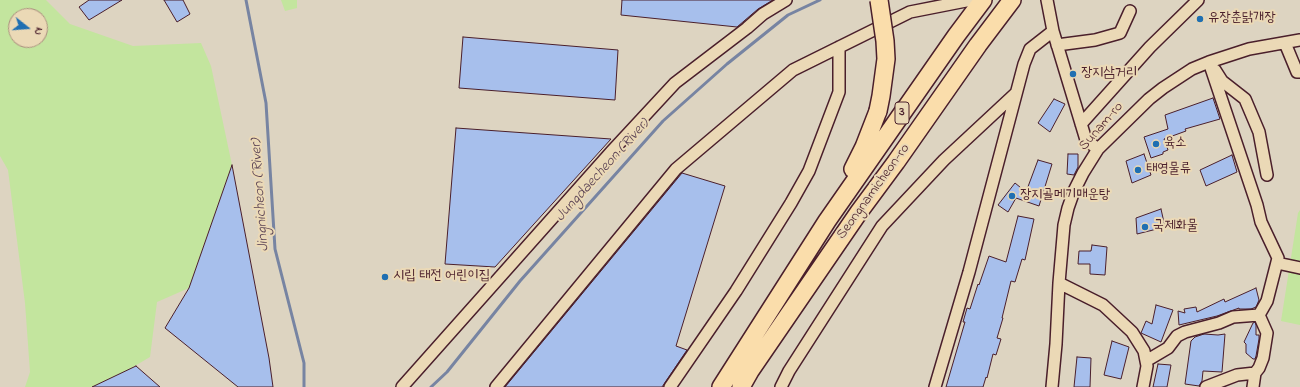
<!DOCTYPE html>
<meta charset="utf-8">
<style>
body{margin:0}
#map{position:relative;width:1300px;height:387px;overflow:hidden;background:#ddd4c1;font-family:"Indie Flower",sans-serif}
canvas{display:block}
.north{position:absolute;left:8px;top:8px;width:40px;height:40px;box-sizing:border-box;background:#ebd9b6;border:1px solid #ab8f7e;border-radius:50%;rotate:107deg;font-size:11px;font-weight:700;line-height:16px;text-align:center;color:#4a1f2b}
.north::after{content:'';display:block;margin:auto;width:14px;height:18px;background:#1f6fb2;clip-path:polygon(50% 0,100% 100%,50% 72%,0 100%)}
</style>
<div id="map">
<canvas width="1300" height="387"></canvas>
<div class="north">N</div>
</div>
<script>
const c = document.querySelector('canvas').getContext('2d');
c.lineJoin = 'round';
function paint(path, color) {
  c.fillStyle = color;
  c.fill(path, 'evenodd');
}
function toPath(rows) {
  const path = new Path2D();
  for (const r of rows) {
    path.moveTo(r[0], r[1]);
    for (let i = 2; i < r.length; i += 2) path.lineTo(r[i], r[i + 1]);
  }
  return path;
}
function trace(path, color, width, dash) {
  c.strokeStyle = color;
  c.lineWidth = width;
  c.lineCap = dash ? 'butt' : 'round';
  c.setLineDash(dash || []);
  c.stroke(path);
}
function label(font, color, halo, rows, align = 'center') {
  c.font = font + ' "Indie Flower","Poor Story",sans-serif';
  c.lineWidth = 4;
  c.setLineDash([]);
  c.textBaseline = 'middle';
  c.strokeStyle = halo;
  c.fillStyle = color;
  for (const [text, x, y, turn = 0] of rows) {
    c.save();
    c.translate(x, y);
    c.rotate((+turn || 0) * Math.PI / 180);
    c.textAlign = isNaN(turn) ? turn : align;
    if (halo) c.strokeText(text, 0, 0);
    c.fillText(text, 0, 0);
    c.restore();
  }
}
paint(toPath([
 [0,0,46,0,70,24,133,46,201,43,211,66,232,165,189,288,157,302,150,357,106,383,97,387,25,387,30,372,25,303,8,170,0,156],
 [16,16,40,16,40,40,16,40],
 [281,0,297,0,297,8,285,11],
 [1300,210,1300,325,1281,321,1298,213]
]), '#c3e59e');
trace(toPath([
 [246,0,266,103,275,249,304,363,304,387],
 [431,387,447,372,520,281,663,121,727,64,788,15,820,0]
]), '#7784a2', 3);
const building = toPath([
 [89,0,122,0,89,20,79,7,89,0],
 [164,0,183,0,190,14,177,22,164,0],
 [622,0,773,0,758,9,737,27,621,15,622,0],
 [463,37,618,50,615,100,459,88,463,37],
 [1213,98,1220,119,1185,129,1186,131,1164,139,1168,150,1163,152,1163,154,1151,158,1144,137,1168,129,1165,115,1213,98],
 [1054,99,1065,104,1050,132,1038,123,1054,99],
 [456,128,611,139,495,267,445,264,456,128],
 [1068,154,1078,154,1078,167,1074,175,1067,174,1068,154],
 [1144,154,1151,175,1132,183,1126,161,1144,154],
 [1232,155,1237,172,1206,186,1200,170,1232,155],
 [1038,160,1052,164,1039,206,1016,198,1008,212,998,205,1015,183,1026,192,1038,160],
 [232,165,269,358,273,387,238,387,165,328,189,288,232,165],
 [682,173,725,186,676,346,687,350,662,387,505,387,682,173],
 [1161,209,1165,227,1137,234,1136,218,1161,209],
 [1018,216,1034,219,1025,260,1022,259,1015,282,1011,281,1002,318,1003,318,997,338,1001,339,996,355,993,354,987,378,986,377,983,387,946,387,965,322,963,322,967,308,970,309,978,284,979,285,989,256,1006,262,1018,216],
 [1092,245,1107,247,1105,275,1090,274,1090,264,1078,264,1079,251,1091,251,1092,245],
 [1256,288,1259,300,1256,307,1251,309,1239,309,1239,308,1217,316,1179,325,1178,311,1185,313,1184,309,1196,307,1197,312,1224,299,1225,302,1256,288],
 [1156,305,1173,310,1161,342,1141,333,1146,321,1152,324,1156,305],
 [1255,322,1256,325,1256,335,1259,335,1259,339,1256,356,1255,359,1253,359,1246,353,1246,344,1244,342,1253,323,1255,322],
 [1204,334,1218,335,1225,334,1222,372,1203,371,1202,381,1199,386,1185,384,1191,341,1195,337,1204,334],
 [1112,341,1129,347,1121,379,1104,375,1112,341],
 [1077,357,1091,358,1090,387,1074,387,1077,357],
 [1158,364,1171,365,1167,387,1153,387,1158,364],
 [136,366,160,387,92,387,136,366]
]);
paint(building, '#a7bfec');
trace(building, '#4a1f2b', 1);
const minor = toPath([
 [1047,0,1053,31,1086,140,1098,149],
 [1285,43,1297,72,1300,72],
 [1057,45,1095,40,1120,33,1130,11],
 [1209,62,1257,205,1261,222,1278,258,1267,301,1259,315,1267,333,1263,358,1259,368,1255,373,1253,387],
 [1215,70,1222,81,1245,99,1259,132,1267,175],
 [1081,124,1150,47,1198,0],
 [1277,263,1300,268],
 [1059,283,1103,305,1132,332,1144,351,1147,366,1143,387],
 [1146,361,1168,348,1177,336,1185,332,1219,323,1233,317,1259,315],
 [402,387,612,151,675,83,747,28,763,14,786,0],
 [496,387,676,169,793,70,910,12,971,0],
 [670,387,736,291,791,203,809,171,839,92,839,47],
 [781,387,789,371,882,226,944,160,1016,93],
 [935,387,969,272,1024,64,1030,49,1053,31],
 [1052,387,1056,344,1059,283,1064,225,1068,208,1074,191,1083,173,1098,149,1149,99,1163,88,1192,69,1209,62,1249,49,1300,40],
 [1206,387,1237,375,1255,373]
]);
const highway = toPath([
 [853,169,864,147,878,111],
 [721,387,827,221,956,36,983,0],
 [741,387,750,371,859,212,896,162,978,45,1012,0]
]);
trace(minor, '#4a1f2b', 14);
trace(highway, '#4a1f2b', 20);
trace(minor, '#ebd9b6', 11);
trace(highway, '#faddab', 17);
const highwayBridge = toPath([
 [878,111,881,96,886,59,885,41,879,0]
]);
trace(highwayBridge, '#4a1f2b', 20, []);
trace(highwayBridge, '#faddab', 17);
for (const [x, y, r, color] of [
 [1200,19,4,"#1f6fb2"],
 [1073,74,4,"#1f6fb2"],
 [1156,144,4,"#1f6fb2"],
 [1138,170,4,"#1f6fb2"],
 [1012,196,4,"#1f6fb2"],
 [1145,227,4,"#1f6fb2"],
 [385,277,4,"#1f6fb2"]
]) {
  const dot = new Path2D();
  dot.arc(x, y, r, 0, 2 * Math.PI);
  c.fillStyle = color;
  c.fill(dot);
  trace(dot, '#ebd9b6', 1.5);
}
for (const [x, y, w] of [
 [902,113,14]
]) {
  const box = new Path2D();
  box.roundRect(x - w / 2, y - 11, w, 22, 3);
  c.fillStyle = '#ebd9b6';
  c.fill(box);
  trace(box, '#4a1f2b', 1);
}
label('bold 13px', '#4a1f2b', null, [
 ["3",902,113]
]);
label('14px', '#4a1f2b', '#ebd9b6', [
 ["유장춘닭개장",1208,19],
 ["장지삼거리",1081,74],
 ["육소",1164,144],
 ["태영물류",1146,170],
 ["장지골메기매운탕",1020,196],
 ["국제화물",1153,227],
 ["시립 태전 어린이집",393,277]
], 'left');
label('14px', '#4a1f2b', '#ebd9b6', [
 ["Sunam-ro",1102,127,-49],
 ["Seongnamicheon-ro",874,192,-54]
]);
label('italic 15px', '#594153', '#ebd9b6', [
 ["Jungdaecheon (River)",603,171,-48],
 ["Jingnicheon (River)",261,195,-94]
]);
</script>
